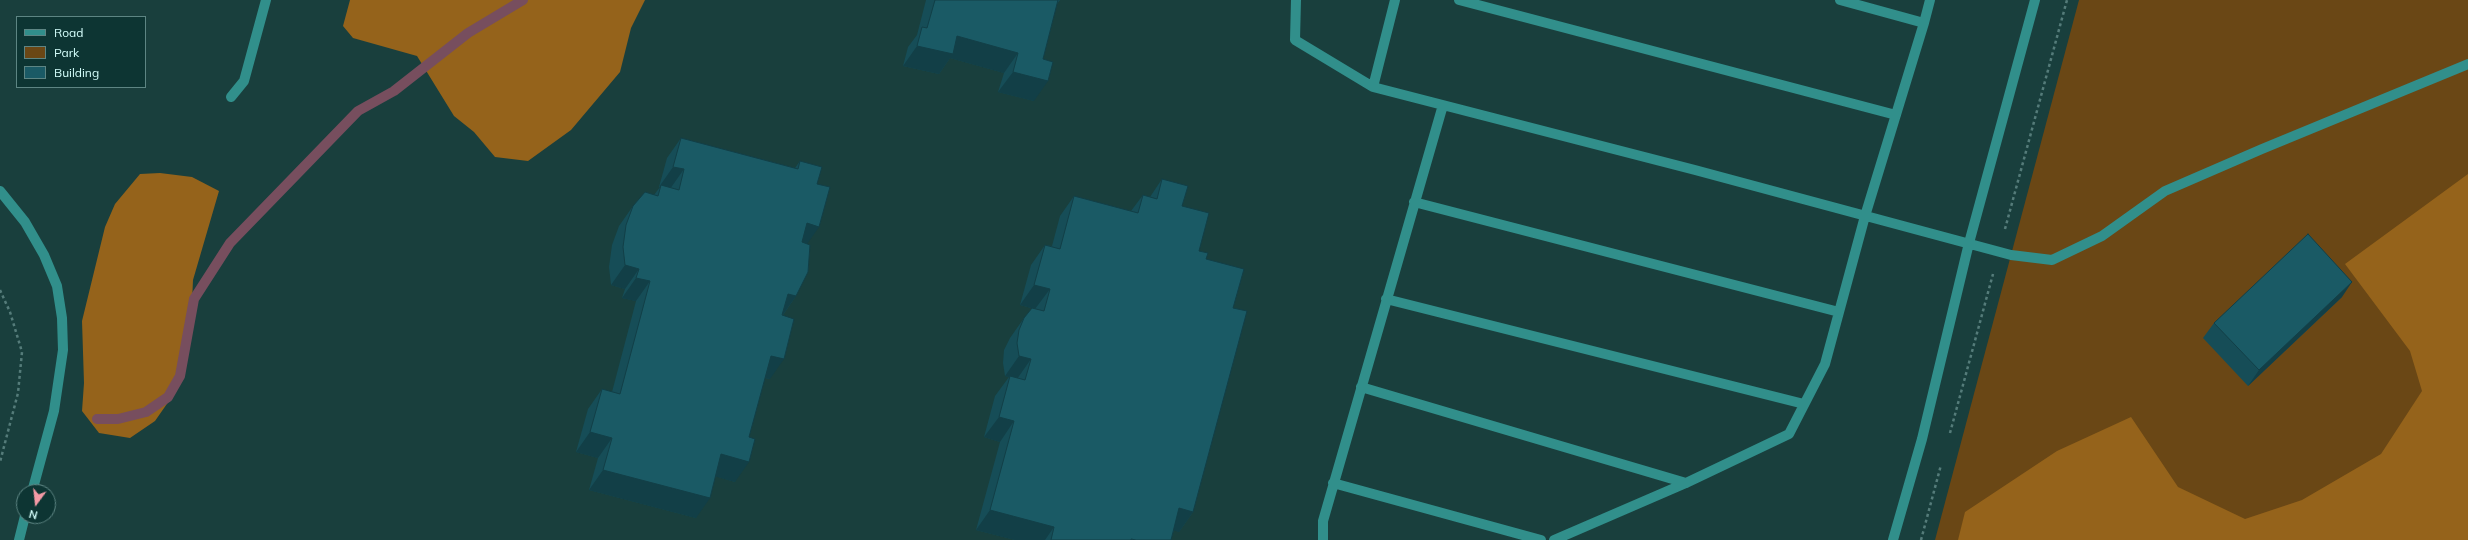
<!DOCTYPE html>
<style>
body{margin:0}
#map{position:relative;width:2468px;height:540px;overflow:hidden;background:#193f3d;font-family:Mulish,sans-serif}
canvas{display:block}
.legend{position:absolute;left:16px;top:16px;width:130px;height:72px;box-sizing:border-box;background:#0d3533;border:1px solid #5d8583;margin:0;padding:5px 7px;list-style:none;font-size:12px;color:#d4fefb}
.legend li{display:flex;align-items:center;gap:8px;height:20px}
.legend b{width:20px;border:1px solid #5d8583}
.north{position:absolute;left:16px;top:484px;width:40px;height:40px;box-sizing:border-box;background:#0d3533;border:1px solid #5d8583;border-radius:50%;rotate:195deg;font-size:11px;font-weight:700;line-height:16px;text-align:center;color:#d4fefb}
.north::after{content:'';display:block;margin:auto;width:14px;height:18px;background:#f49aa6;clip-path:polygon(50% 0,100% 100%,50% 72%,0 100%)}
</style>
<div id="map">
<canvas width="2468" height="540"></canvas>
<ul class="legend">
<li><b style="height:5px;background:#318f8b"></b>Road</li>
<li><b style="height:11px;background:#6a4715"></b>Park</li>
<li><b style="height:11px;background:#1a5a65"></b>Building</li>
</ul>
<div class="north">N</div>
</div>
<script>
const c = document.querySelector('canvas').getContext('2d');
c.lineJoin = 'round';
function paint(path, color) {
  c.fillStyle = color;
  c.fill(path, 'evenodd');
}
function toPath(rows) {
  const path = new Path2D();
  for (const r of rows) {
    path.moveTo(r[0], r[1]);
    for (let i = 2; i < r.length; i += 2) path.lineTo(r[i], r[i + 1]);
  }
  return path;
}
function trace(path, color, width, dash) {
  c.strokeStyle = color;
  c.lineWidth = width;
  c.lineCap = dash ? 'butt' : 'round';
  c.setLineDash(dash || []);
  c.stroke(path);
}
paint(toPath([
 [2079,0,2468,0,2468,540,1935,540]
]), '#6a4715');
paint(toPath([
 [350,0,645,0,631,28,620,72,571,130,528,161,495,157,474,132,454,116,417,56,353,38,343,26],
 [160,173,192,177,219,191,193,280,190,346,178,388,155,421,130,438,99,433,82,411,84,383,82,321,105,227,115,204,140,174],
 [2468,174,2468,540,1958,540,1965,512,2057,451,2131,417,2178,487,2245,519,2302,500,2381,454,2422,391,2410,351,2345,264]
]), '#95631b');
trace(toPath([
 [97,419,118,419,146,412,168,397,180,376,194,299,230,243,358,111,394,91,468,33,523,0]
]), '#774e5e', 10);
trace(toPath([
 [2005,229,2067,0],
 [0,290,10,312,22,352,18,393,0,462],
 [1950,433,1993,274],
 [1921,540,1941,465]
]), '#557c7a', 2.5, [3, 3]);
trace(toPath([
 [1296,0,1295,40,1373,87,1695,170,2011,255,2052,260,2102,236,2165,191,2262,149,2468,64],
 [1459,0,1896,115],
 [1840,0,1924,23],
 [1373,87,1395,0],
 [231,97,244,81,266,0],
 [0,191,25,222,44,255,57,286,62,318,63,350,54,411,32,492],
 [1414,202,1839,312],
 [1386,299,1804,404],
 [1361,387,1686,483],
 [1333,483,1541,540],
 [19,540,25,516],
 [1323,540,1323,521,1443,105],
 [1554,540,1686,483,1789,434,1825,364,1865,216,1924,23,1930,0],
 [1893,540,1922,439,1969,243,2035,0]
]), '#318f8b', 10);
paint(toPath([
 [926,0,1060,0,1057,4,1043,59,1034,101,998,92,1004,73,950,58,939,74,903,66,908,47,917,35],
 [681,138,795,168,800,161,817,184,807,244,796,296,783,315,770,379,765,378,735,482,715,476,696,518,589,490,598,458,576,452,588,409,602,389,612,392,636,301,622,298,625,289,611,285,609,267,612,245,619,226,633,206,654,195,660,187,659,187,667,158],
 [1162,179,1182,206,1199,251,1206,259,1233,308,1193,512,1179,532,1174,530,1171,540,1015,540,976,530,1000,442,984,437,995,396,1009,377,1005,376,1003,363,1004,350,1010,338,1024,318,1035,309,1020,305,1031,265,1045,245,1052,246,1060,216,1074,196,1131,211,1143,195,1150,197],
 [2342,297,2248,386,2203,338,2214,323]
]), '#164d57');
paint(toPath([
 [957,36,1018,53,1004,73,950,58,939,74,903,66,917,46],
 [1013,72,1048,81,1034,101,998,92],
 [673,167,684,169,670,189,661,185,659,187],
 [807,223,819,227,805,247,793,243],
 [625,265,639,269,625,289,611,285],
 [636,278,650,281,636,301,622,298],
 [2352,282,2342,297,2248,386,2259,370],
 [1034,285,1050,289,1035,309,1020,305],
 [788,294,796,296,782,316],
 [771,356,784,359,770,379,757,376],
 [1019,356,1031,359,1017,379,1005,376],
 [999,417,1014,421,1000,442,984,437],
 [590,432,612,438,598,458,576,452],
 [721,454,749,462,735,482,707,474],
 [603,470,710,498,696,518,589,490],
 [1179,508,1193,512,1179,532,1165,528],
 [990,510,1054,527,1045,540,1015,540,976,530]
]), '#123f47');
const building = toPath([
 [935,0,1058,0,1043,59,1053,62,1048,81,1013,72,1018,53,957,36,953,54,917,46,922,27,927,28,935,0],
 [681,138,798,169,800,161,822,167,817,184,830,187,819,227,807,223,802,242,810,245,808,272,796,296,788,294,782,315,794,319,784,359,771,356,749,437,755,439,749,462,721,454,710,498,603,470,612,438,590,432,602,389,620,394,650,281,636,278,639,269,625,265,623,247,626,225,633,206,645,192,658,196,661,185,679,190,684,169,673,167,681,138],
 [1162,179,1188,186,1182,206,1209,213,1199,251,1208,253,1206,259,1244,269,1233,308,1247,311,1193,512,1179,508,1171,540,1136,540,1131,539,1131,540,1051,540,1054,527,990,510,1014,421,999,417,1010,376,1025,380,1031,359,1019,356,1017,343,1019,330,1024,318,1032,308,1044,311,1050,289,1034,285,1045,245,1060,249,1074,196,1138,213,1143,195,1157,199,1162,179],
 [2308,234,2352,282,2259,370,2214,323,2308,234]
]);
paint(building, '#1a5a65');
trace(building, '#123f47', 1);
</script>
